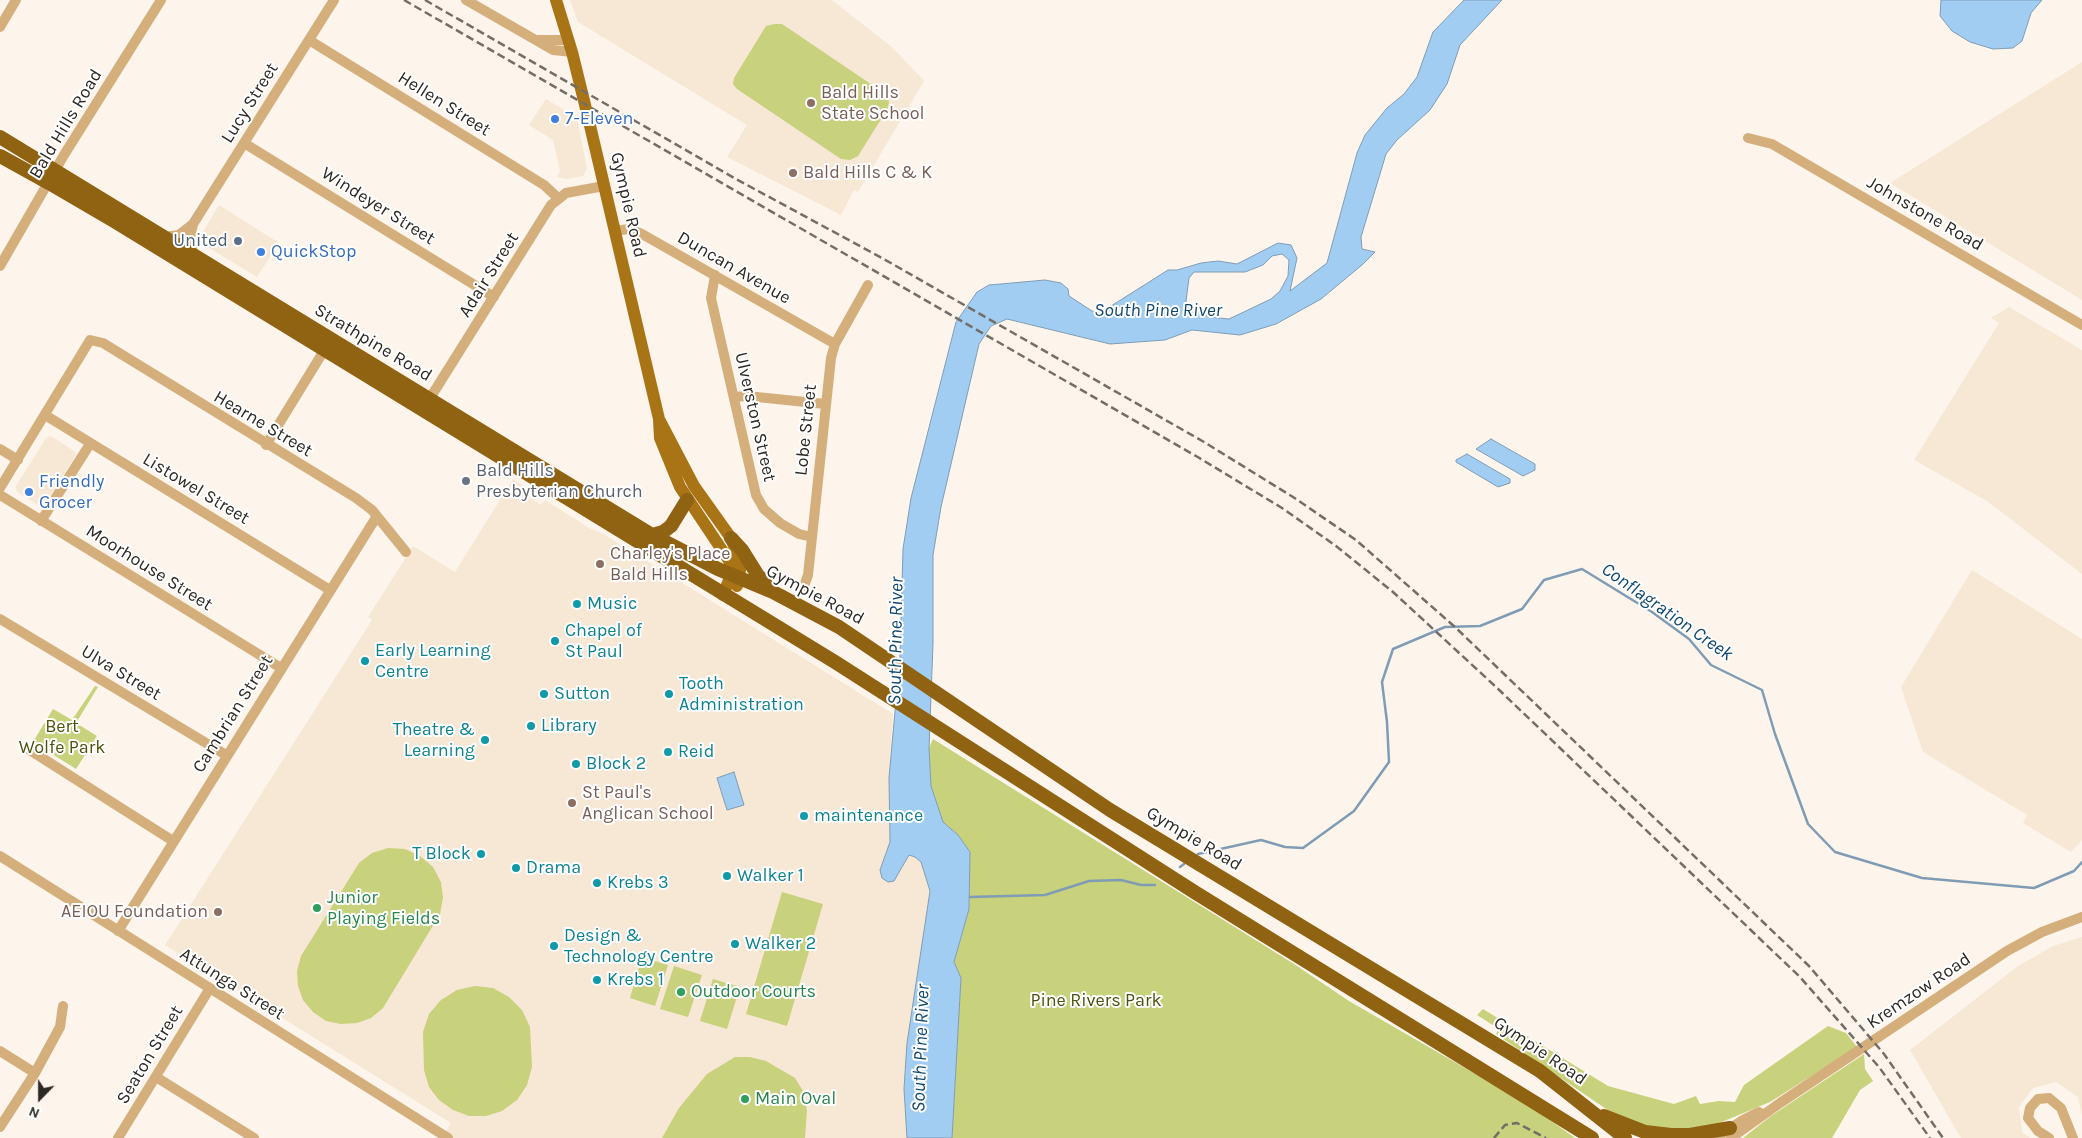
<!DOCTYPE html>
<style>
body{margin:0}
#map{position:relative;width:2082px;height:1138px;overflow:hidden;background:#fdf5eb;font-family:Karla,sans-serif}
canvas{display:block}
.north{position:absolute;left:15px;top:1073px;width:50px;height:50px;-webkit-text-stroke:4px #fff;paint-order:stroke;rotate:202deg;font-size:14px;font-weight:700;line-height:20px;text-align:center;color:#2c2823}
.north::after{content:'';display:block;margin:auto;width:18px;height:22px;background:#2c2823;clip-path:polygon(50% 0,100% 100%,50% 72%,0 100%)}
</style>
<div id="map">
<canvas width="2082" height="1138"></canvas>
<div class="north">N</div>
</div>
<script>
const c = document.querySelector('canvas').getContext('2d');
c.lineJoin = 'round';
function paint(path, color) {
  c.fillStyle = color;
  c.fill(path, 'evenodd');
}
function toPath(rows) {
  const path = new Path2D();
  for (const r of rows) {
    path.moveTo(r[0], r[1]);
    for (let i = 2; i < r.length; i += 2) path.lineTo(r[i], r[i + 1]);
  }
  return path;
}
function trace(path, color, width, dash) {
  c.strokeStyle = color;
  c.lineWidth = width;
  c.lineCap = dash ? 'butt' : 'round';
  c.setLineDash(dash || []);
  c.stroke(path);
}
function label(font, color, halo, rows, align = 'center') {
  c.font = font + ' Karla,sans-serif';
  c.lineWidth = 4;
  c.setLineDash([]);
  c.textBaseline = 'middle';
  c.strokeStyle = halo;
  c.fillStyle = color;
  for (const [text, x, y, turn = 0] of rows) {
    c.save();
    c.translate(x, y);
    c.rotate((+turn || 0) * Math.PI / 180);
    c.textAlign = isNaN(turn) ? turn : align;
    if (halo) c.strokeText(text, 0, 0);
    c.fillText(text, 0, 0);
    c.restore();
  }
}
paint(toPath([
 [570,0,832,0,893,48,924,81,858,192,854,190,841,215,727,157,747,125,578,22],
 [2082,62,2082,300,1890,183],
 [546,99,577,118,587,169,583,176,567,179,557,177,560,171,553,140,529,125],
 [219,205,279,243,257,277,201,243,201,235],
 [2009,307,2082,350,2082,574,1987,501,1914,460,1999,323,1991,318],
 [51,436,74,451,76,455,45,504,38,505,17,492,16,486,46,438],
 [513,479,530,491,527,496,541,505,545,500,591,529,602,533,893,714,889,778,890,842,880,870,897,877,909,855,915,857,921,862,930,891,907,1043,904,1089,907,1138,442,1138,451,1123,165,945,372,620,368,617,413,546,455,572],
 [1972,570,2082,639,2082,840,2071,852,2023,823,2027,815,1923,752,1901,687],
 [2082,937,2082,1117,2078,1097,2056,1082,2033,1088,2019,1107,2022,1132,2030,1138,1961,1138,1910,1050,2018,966,2053,946]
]), '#f7e7d5');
paint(toPath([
 [774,24,782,24,887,95,889,102,888,108,858,156,850,160,841,159,737,89,733,84,734,78,766,26],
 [95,686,98,687,76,723,97,736,76,769,33,742,53,709,72,720],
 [933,739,1294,964,1349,1001,1529,1105,1575,1138,952,1138,961,978,954,963,969,909,970,852,958,835,943,822,931,786,929,748],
 [388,848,405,849,420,856,433,867,441,882,443,898,440,914,383,1008,371,1018,357,1023,341,1024,326,1021,313,1012,303,1000,298,986,297,971,301,956,359,863,372,853],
 [782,892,823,904,787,1026,746,1014],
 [642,957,668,965,655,1006,630,998],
 [674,966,702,975,688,1017,660,1009],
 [713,979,740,987,727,1029,700,1021],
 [475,986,493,988,509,997,522,1010,530,1027,532,1067,527,1085,517,1100,502,1111,486,1116,469,1116,453,1110,439,1100,429,1087,424,1070,423,1032,429,1014,441,1000,457,990],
 [1483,1009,1608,1086,1674,1104,1696,1096,1700,1104,1719,1101,1735,1102,1744,1085,1828,1026,1846,1033,1857,1047,1770,1102,1712,1126,1668,1131,1632,1123,1615,1115,1496,1034,1499,1029,1477,1015],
 [1864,1054,1865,1069,1873,1081,1860,1090,1832,1138,1743,1138,1771,1116],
 [735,1057,750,1057,766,1061,795,1078,803,1091,807,1110,805,1138,662,1138,679,1108,707,1074]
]), '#c8d17b');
const water = toPath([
 [1464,0,1502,0,1460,45,1447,84,1430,110,1397,140,1386,154,1361,237,1362,249,1375,252,1362,265,1321,299,1276,324,1240,335,1192,330,1165,340,1110,344,1007,319,991,326,979,344,941,507,933,555,933,644,929,748,931,786,943,822,958,835,970,852,969,909,954,962,961,978,952,1138,907,1138,904,1089,907,1043,930,891,921,862,915,857,909,855,894,881,888,882,882,878,880,870,890,842,889,778,900,656,903,549,911,498,956,322,977,292,989,285,1045,280,1061,283,1068,289,1069,296,1092,311,1100,313,1168,270,1177,270,1201,263,1218,261,1237,264,1278,243,1291,245,1297,258,1290,291,1327,263,1357,153,1365,135,1387,108,1404,94,1417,77,1433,32,1464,0],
 [1282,254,1289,260,1288,276,1280,291,1271,299,1229,319,1209,317,1188,307,1186,301,1189,278,1194,272,1245,272,1263,265,1272,256,1282,254],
 [1941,0,2042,0,2031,13,2022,41,2013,48,1993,49,1970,42,1952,31,1940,16,1941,0],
 [1491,439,1535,464,1535,470,1523,476,1476,449,1491,439],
 [1467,454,1510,479,1510,483,1498,487,1456,462,1456,460,1467,454],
 [734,772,744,805,727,810,717,778,734,772]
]);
paint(water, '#a2cdf2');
trace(water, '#7f9cb4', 1);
trace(toPath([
 [1198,854,1261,840,1285,847,1303,848,1354,811,1389,762,1387,722,1382,682,1393,649,1445,627,1480,626,1522,609,1544,580,1582,569,1652,612,1689,639,1711,665,1762,690,1775,734,1808,824,1835,852,1922,878,2034,888,2074,871,2082,862],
 [1180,867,1184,864],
 [970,897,1045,895,1089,881,1121,880,1141,885,1155,885]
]), '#7f9cb4', 2.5);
trace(toPath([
 [466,0,553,50,572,52],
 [0,27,16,0],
 [309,40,544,185,558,198],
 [538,40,569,40],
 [1748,138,1772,144,2082,325],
 [244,143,494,297],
 [614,231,629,229,642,234,835,344],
 [164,237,179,235,193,224],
 [193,254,190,238,193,224,334,0],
 [0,266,64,155,161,0],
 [715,275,711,298,756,495,764,509,780,523,799,534,812,537],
 [734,397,747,396,825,404],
 [427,403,551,205,566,193,604,186],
 [45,415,330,590],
 [266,445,328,344],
 [0,449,18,460],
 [0,488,90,340,103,343,356,498,372,510,406,552],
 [0,495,281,668],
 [41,521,90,444],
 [804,586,808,575,831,358,835,344,868,285],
 [0,619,226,755],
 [28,749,173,841],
 [0,856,448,1138],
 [118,931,377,516],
 [0,1051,35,1073],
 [156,1077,254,1138],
 [0,1127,35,1073,60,1027,63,1006],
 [118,1138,210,988],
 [1716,1138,1743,1120,1759,1112],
 [1731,1138,1780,1103,2007,951,2042,932,2082,917],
 [2049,1138,2038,1131,2028,1118,2030,1108,2038,1099,2049,1098,2061,1108,2073,1138]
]), '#d4af7c', 10);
trace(toPath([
 [556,0,572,52,588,117,659,419,660,438,680,487,730,562,731,575,723,595],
 [660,421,694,486,731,538,741,565,737,586]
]), '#a97416', 12);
trace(toPath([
 [0,137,652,535,718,569,773,592,839,627,1110,810,1540,1071,1625,1138],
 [0,156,49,183,114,221,835,662,1196,893,1592,1138],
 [652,535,663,532,671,526,687,500],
 [731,538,742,550,757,574,771,590],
 [1604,1116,1645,1132,1671,1135,1690,1135,1730,1128]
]), '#906313', 14);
trace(toPath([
 [404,0,1196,456,1282,508,1336,546,1393,592,1495,686,1800,977,1879,1067,1930,1138],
 [425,0,736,179,882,258,1204,442,1293,497,1356,540,1455,627,1809,966,1884,1054,1943,1138],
 [1494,1138,1505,1125,1517,1123,1546,1138]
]), '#746e68', 2.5, [8, 4]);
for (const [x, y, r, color] of [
 [811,103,5,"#8d6e63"],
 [555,119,5,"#3f7fe0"],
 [793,173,5,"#8d6e63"],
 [238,241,5,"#5c6f8a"],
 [261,252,5,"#3f7fe0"],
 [466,481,5,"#6b7280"],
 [29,492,5,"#3f7fe0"],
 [600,564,5,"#8d6e63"],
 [577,604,5,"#0f9aa8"],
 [555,641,5,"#0f9aa8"],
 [365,661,5,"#0f9aa8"],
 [544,694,5,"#0f9aa8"],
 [669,694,5,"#0f9aa8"],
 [531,726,5,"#0f9aa8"],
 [485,740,5,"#0f9aa8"],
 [668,752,5,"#0f9aa8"],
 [576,764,5,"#0f9aa8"],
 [572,803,5,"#8d6e63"],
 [804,816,5,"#0f9aa8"],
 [481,854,5,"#0f9aa8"],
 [516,868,5,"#0f9aa8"],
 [727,876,5,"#0f9aa8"],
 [597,883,5,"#0f9aa8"],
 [317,908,5,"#2e9e5b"],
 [218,912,5,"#8d6e63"],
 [735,944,5,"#0f9aa8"],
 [554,946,5,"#0f9aa8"],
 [597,980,5,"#0f9aa8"],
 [681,992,5,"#2e9e5b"],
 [745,1099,5,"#2e9e5b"]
]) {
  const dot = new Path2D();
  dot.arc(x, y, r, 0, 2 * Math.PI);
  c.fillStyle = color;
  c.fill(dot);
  trace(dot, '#fff', 2);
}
label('18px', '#785e54', '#fff', [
 ["Bald Hills",821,93],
 ["State School",821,114],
 ["Bald Hills C & K",803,173],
 ["Charley's Place",610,554],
 ["Bald Hills",610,575],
 ["St Paul's",582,793],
 ["Anglican School",582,814],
 ["AEIOU Foundation",208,912,"right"]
], 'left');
label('18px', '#2c2823', '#fff', [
 ["Lucy Street",250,103,-58],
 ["Hellen Street",444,104,32],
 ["Bald Hills Road",66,124,-59],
 ["Gympie Road",628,205,77],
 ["Windeyer Street",378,206,32],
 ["Johnstone Road",1925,214,30],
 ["Duncan Avenue",734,268,30],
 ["Adair Street",489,275,-58],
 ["Strathpine Road",373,343,31],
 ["Ulverston Street",755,417,77],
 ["Hearne Street",263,424,31],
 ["Lobe Street",806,430,-84],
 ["Listowel Street",196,489,31],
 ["Moorhouse Street",149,568,32],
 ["Gympie Road",815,595,28],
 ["Ulva Street",121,673,31],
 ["Cambrian Street",233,714,-58],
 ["Gympie Road",1194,839,31],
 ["Attunga Street",232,984,32],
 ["Kremzow Road",1919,991,-34],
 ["Gympie Road",1540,1051,34],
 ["Seaton Street",150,1055,-59]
]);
label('18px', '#366cbe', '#fff', [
 ["7-Eleven",565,119],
 ["QuickStop",271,252],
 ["Friendly",39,482],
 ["Grocer",39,503]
], 'left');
label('18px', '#4e5e75', '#fff', [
 ["United",228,241]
], 'right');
label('18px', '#5b616d', '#fff', [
 ["Bald Hills",476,471],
 ["Presbyterian Church",476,492]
], 'left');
label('18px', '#0d838f', '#fff', [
 ["Music",587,604],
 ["Chapel of",565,631],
 ["St Paul",565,652],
 ["Early Learning",375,651],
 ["Centre",375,672],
 ["Tooth",679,684],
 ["Administration",679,705],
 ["Sutton",554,694],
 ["Library",541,726],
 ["Theatre &",475,730,"right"],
 ["Learning",475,751,"right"],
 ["Reid",678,752],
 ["Block 2",586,764],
 ["maintenance",814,816],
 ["T Block",471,854,"right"],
 ["Drama",526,868],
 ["Walker 1",737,876],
 ["Krebs 3",607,883],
 ["Design &",564,936],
 ["Technology Centre",564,957],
 ["Walker 2",745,944],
 ["Krebs 1",607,980]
], 'left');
label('18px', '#4e520d', '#fff', [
 ["Bert",62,727],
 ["Wolfe Park",62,748],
 ["Pine Rivers Park",1096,1001]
]);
label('18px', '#27864d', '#fff', [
 ["Junior",327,898],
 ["Playing Fields",327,919],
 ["Outdoor Courts",691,992],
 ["Main Oval",755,1099]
], 'left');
label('italic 19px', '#10476f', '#fff', [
 ["South Pine River",1158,311],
 ["Conflagration Creek",1667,612,35],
 ["South Pine River",896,641,-89],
 ["South Pine River",921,1048,-88]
]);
</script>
